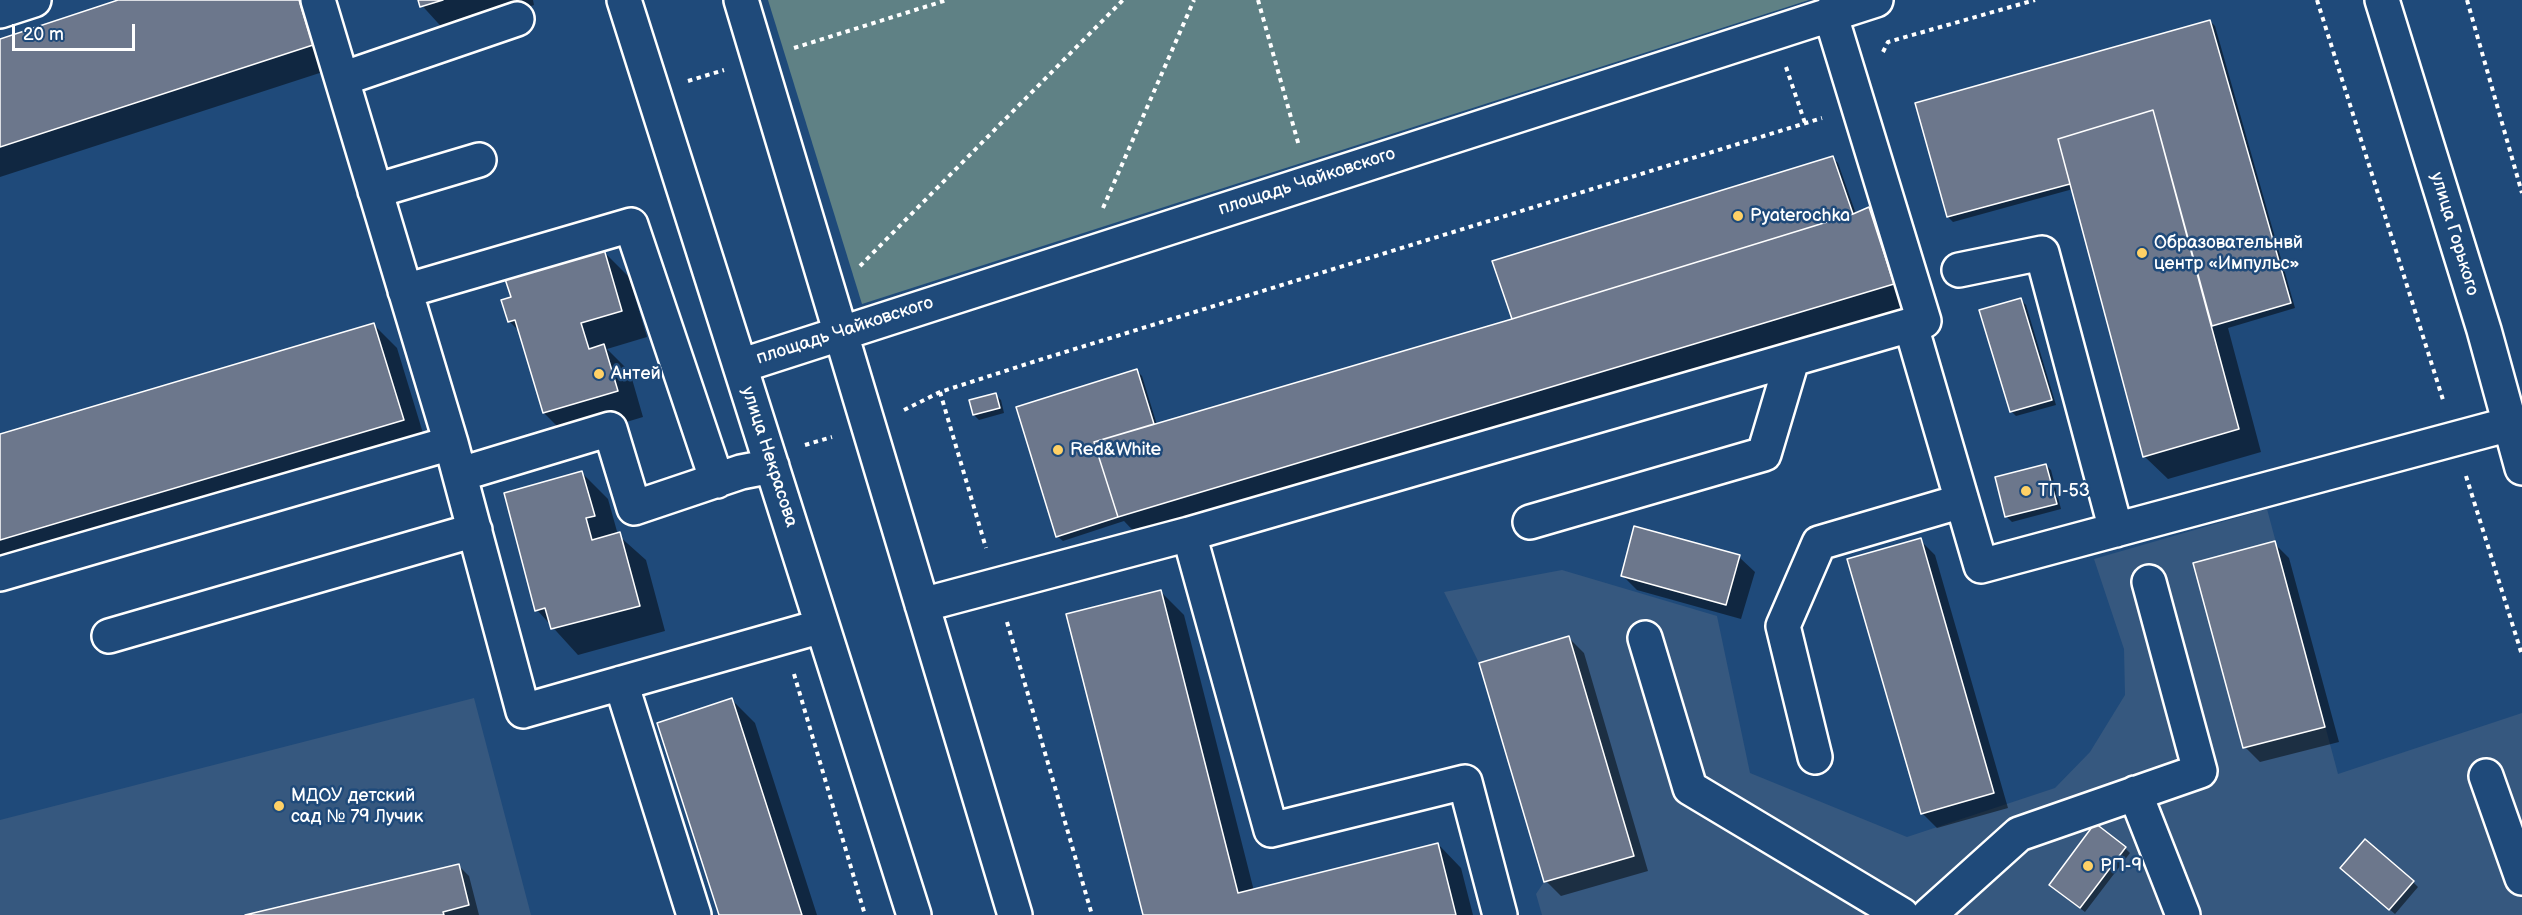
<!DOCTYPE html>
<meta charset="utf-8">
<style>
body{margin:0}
#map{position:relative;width:2522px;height:915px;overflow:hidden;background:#1f4a7a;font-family:"Balsamiq Sans",sans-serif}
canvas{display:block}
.scale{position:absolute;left:12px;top:24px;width:123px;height:27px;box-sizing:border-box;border:3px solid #fff;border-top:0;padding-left:8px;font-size:18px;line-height:21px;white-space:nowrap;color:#fff;-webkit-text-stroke:4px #1f4a7a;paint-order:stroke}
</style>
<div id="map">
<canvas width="2522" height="915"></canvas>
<div class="scale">20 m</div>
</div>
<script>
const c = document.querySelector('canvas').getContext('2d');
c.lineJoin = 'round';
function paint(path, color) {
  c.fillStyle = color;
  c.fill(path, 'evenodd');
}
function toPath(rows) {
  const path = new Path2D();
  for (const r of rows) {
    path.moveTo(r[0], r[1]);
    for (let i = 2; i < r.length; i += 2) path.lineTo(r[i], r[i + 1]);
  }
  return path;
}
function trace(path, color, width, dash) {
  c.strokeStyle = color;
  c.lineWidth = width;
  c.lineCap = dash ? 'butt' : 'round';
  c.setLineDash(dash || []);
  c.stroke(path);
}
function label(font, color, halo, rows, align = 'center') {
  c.font = font + ' "Balsamiq Sans",sans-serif';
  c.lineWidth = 5;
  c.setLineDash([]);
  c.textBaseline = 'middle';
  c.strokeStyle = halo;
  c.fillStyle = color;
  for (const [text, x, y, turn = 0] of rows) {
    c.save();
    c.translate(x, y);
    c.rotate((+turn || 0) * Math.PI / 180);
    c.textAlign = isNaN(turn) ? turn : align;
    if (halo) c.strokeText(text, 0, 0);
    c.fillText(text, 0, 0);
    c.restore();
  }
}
paint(toPath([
 [2267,509,2338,774,2522,713,2522,915,1542,915,1536,894,1544,882,1479,663,1444,592,1562,570,1717,616,1750,773,1907,837,2055,788,2090,752,2125,695,2124,649,2094,559],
 [474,698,531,915,0,915,0,820]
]), '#36587f');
paint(toPath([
 [768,0,1809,0,862,304]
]), '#5f8185');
paint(toPath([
 [123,0,314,0,335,68,0,177,0,40],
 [417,0,533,0,534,5,447,33],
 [2210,21,2215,26,2295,308,2228,328,2261,452,2168,479,2144,456,2073,189,1953,222,1948,217],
 [1833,158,1838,163,1856,214,1869,208,1892,232,1916,307,1142,540,1124,521,1063,541,1057,536,1018,408,1137,371,1142,376,1157,425,1514,320],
 [603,251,629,277,647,337,607,349,630,372,643,417,570,439,544,413,520,332,509,321,512,298],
 [2021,300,2026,305,2056,405,2016,416,2011,411],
 [374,325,397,348,426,443,0,570,0,436],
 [996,395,1001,400,1004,413,979,420,974,415,971,401],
 [2046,465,2051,470,2061,509,2012,522,2007,517,1997,478],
 [582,473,608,499,618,535,646,560,665,631,578,655,537,610],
 [1920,540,1935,555,2008,808,1937,828,1922,813],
 [2274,543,2289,558,2339,742,2260,762,2245,747],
 [1739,557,1755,572,1741,619,1637,590,1622,575],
 [1160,591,1184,615,1254,891,1438,844,1461,868,1473,915,1145,915],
 [1569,638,1584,653,1648,871,1561,896,1546,881],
 [732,700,755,723,817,915,720,915],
 [2125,848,2130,853,2085,912,2056,890],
 [458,865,469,876,479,915,251,915],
 [2347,873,2413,882,2418,887,2395,914]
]), '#0007');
const building = toPath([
 [118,0,299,0,313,45,0,147,0,39,118,0],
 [418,0,443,0,420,7,418,0],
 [2210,20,2291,303,2212,326,2153,110,2058,139,2070,184,1947,217,1915,103,2210,20],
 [2153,110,2239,429,2143,457,2058,139,2153,110],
 [1833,156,1853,214,1512,319,1492,261,1833,156],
 [1869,207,1894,284,1118,517,1094,442,1512,319,1853,214,1869,207],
 [604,249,622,311,581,323,589,349,604,344,618,391,543,413,515,320,508,322,501,300,511,297,505,279,604,249],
 [2021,298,2052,400,2010,412,1979,310,2021,298],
 [374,323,404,420,0,540,0,434,374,323],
 [1137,369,1154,424,1094,442,1118,517,1056,537,1016,407,1137,369],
 [996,393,1000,408,973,415,969,400,996,393],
 [2046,464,2057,504,2005,517,1995,477,2046,464],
 [582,471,595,516,586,518,592,540,620,532,640,606,551,629,545,608,535,611,504,493,582,471],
 [1634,526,1740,555,1726,605,1621,576,1634,526],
 [1921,538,1994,793,1921,814,1847,559,1921,538],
 [2275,541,2325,727,2243,748,2193,563,2275,541],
 [1161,590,1238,893,1438,843,1456,915,1143,915,1066,614,1161,590],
 [1569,636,1634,856,1544,882,1479,663,1569,636],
 [732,698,802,915,719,915,657,723,732,698],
 [2095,823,2126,847,2080,908,2049,885,2095,823],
 [2365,839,2414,881,2389,910,2340,868,2365,839],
 [459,864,469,905,443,912,444,915,245,915,459,864]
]);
paint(building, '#6c778c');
trace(building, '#fff', 1.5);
const minor = toPath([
 [318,0,451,443],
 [624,0,914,915],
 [741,0,1015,915],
 [2382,0,2484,330,2522,468],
 [0,11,34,0],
 [342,79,517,19],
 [375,191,479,160],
 [1959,270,2042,253,2116,530],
 [405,291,631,225,717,481],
 [1911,326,1981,566,2510,424],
 [740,366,1876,0],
 [461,474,610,429,634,508,741,472,772,466],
 [1530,522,1764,454,1792,360],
 [0,574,451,443,523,711,822,626],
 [922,605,1189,534],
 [109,636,475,530],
 [1645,638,1690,788,1902,915],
 [621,683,694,915],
 [1815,757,1783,626,1819,543,1962,501],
 [2486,776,2522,878],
 [2135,793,2183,915],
 [1500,915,1465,782,1271,830,1189,534,1924,321,1830,13],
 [1929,915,2019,834,2200,771,2149,582]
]);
trace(minor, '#fff', 38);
trace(toPath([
 [1258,0,1299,146],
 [2317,0,2444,403],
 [2467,0,2522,193],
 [794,48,947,0],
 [1883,52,1888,42,2035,0],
 [1786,67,1805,123],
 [688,81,724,70],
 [1103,208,1194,0],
 [860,266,1123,0],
 [940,392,986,548],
 [904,410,940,392,1036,361,1822,118],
 [805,445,832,437],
 [2466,476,2522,655],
 [1007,622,1092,915],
 [794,674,865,915]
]), '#fff', 4, [4.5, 4.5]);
trace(minor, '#1f4a7a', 33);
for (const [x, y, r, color] of [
 [1738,216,6,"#ffd166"],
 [2142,253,6,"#ffd166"],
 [599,374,6,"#ffd166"],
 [1058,450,6,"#ffd166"],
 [2026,491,6,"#ffd166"],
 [279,806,6,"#ffd166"],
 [2088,866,6,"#ffd166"]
]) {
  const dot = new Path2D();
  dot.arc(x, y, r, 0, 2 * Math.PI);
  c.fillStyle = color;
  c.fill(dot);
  trace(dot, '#1f4a7a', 2);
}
label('18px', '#fff', '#1f4a7a', [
 ["площадь Чайковского",1307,182,-18],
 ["улица Горького",2454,234,73],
 ["площадь Чайковского",845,331,-18],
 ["улица Некрасова",769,457,72]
]);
label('18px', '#fff', '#1f4a7a', [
 ["Pyaterochka",1750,216],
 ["Образовательнвй",2154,243],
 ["центр «Импульс»",2154,264],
 ["Антей",611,374],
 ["Red&White",1070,450],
 ["ТП-53",2038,491],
 ["МДОУ детский",291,796],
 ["сад № 79 Лучик",291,817],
 ["РП-9",2100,866]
], 'left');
</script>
